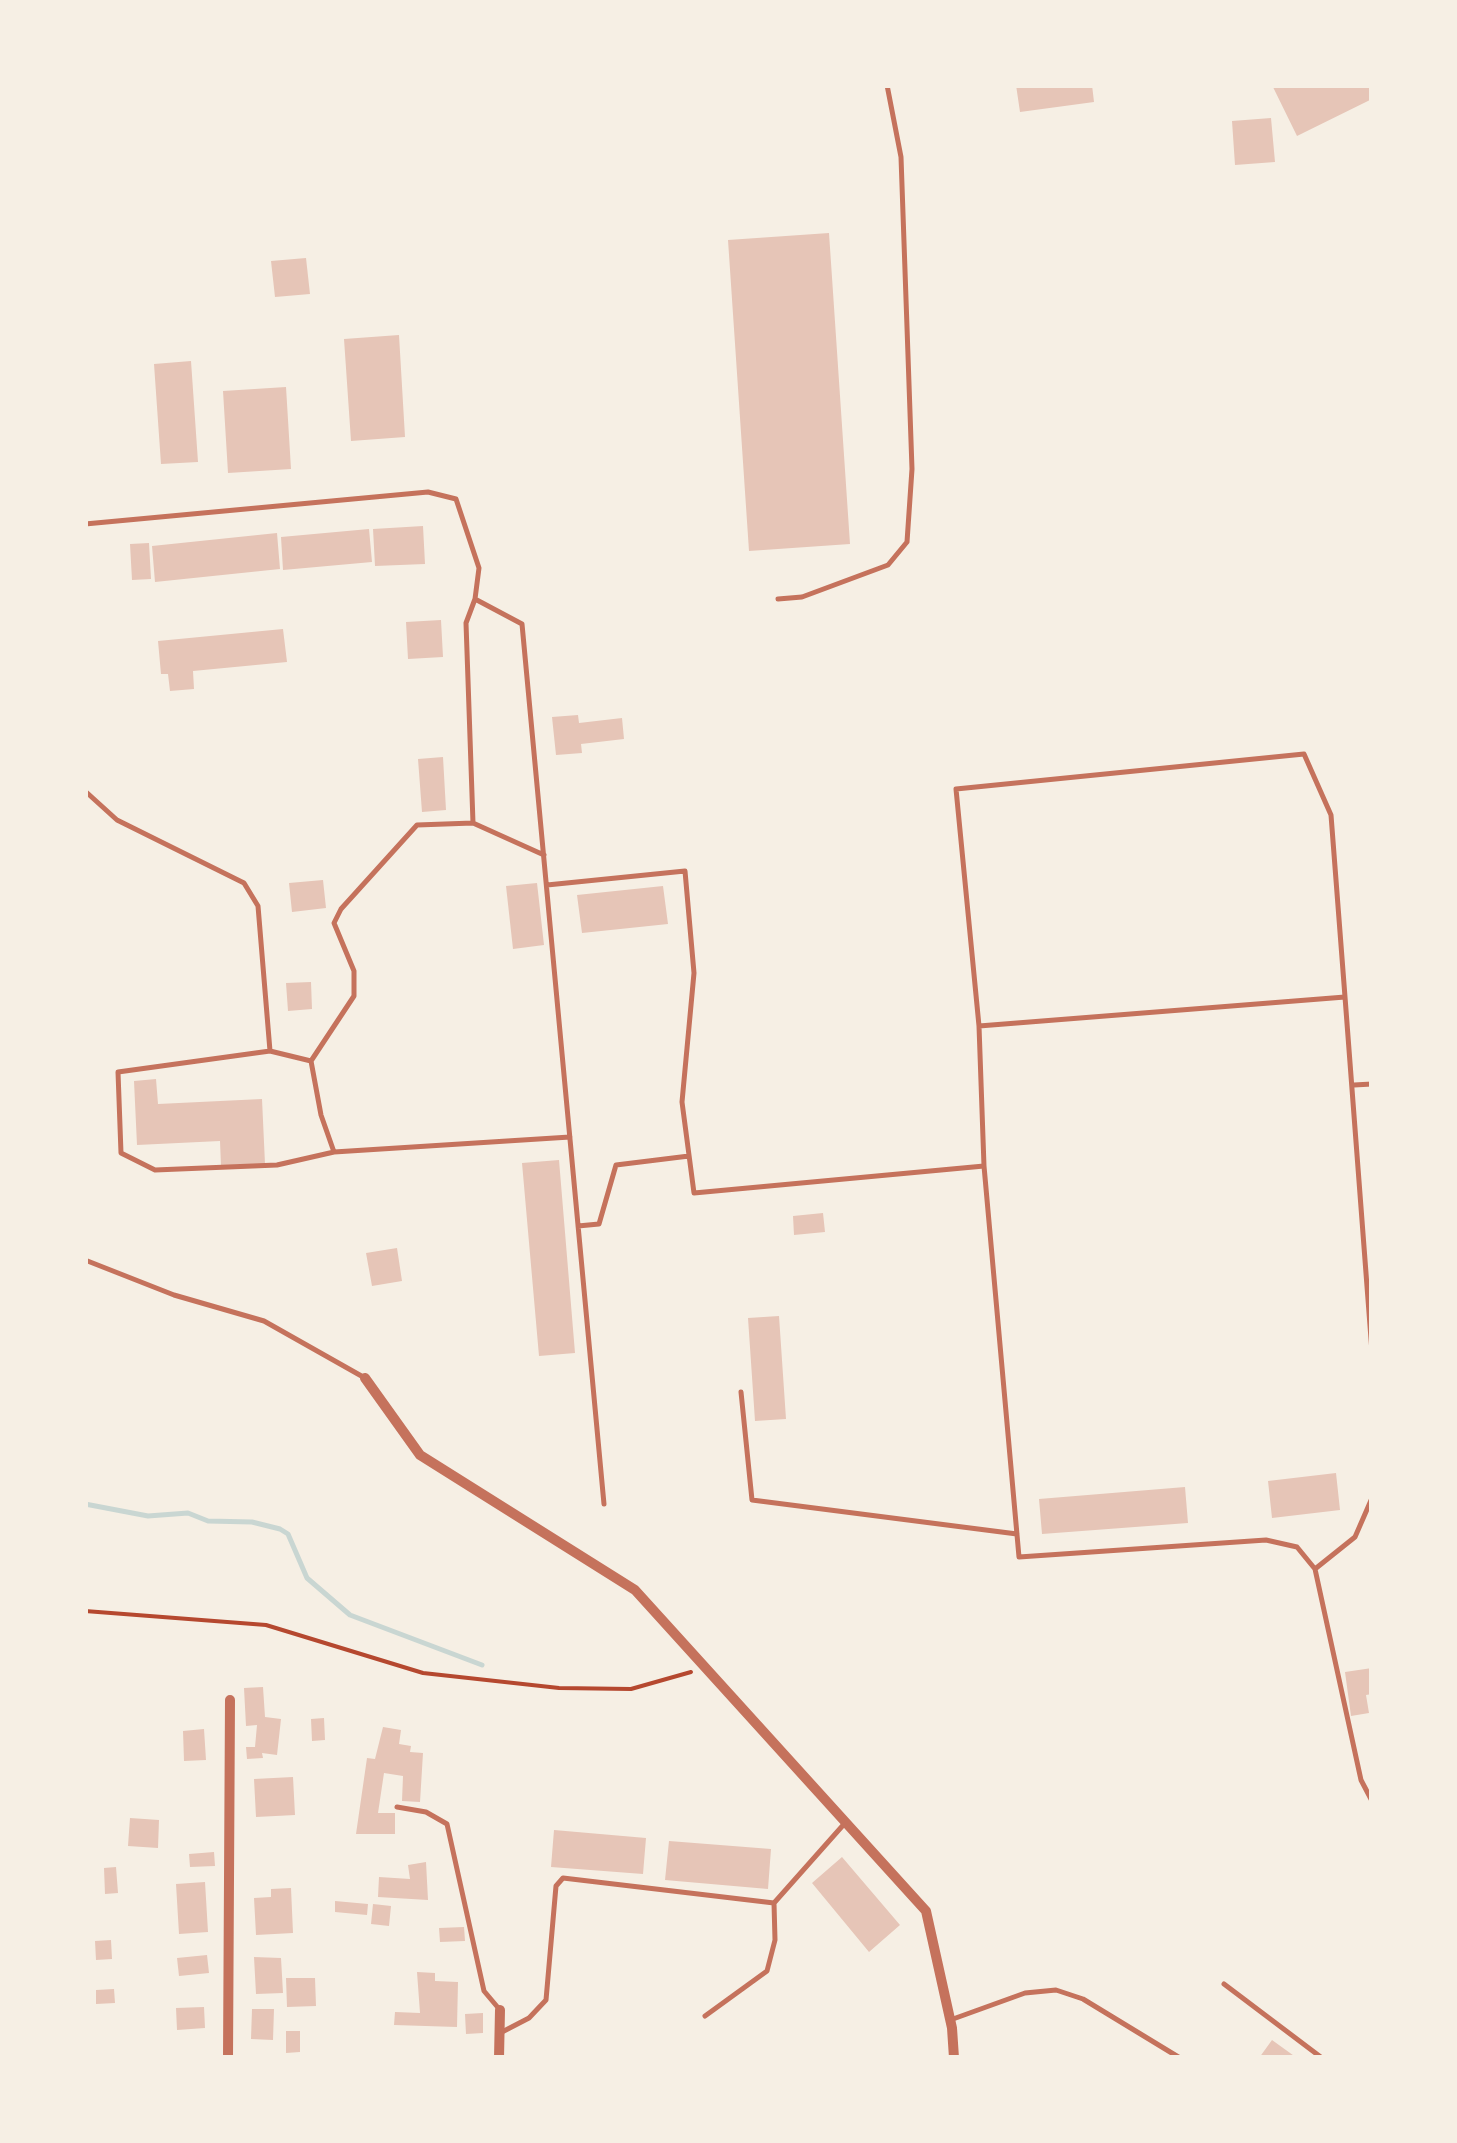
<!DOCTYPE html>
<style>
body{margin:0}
#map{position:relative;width:1457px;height:2143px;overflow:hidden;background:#f6efe4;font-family:"IBM Plex Serif",serif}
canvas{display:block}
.frame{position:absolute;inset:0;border:88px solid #f6efe4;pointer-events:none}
</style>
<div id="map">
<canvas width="1457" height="2143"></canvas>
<div class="frame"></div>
</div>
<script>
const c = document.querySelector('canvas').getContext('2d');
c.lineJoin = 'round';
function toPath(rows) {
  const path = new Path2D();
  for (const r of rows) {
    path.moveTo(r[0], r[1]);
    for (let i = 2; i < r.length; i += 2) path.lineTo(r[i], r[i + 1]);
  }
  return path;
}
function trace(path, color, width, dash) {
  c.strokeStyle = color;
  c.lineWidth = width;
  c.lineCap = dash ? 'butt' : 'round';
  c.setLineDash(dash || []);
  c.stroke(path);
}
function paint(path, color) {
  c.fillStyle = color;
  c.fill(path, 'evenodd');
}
trace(toPath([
 [85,1504,148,1516,188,1513,208,1521,252,1522,280,1529,288,1534,307,1578,350,1615,482,1665]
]), '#c9d6d2', 5);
paint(toPath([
 [1016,85,1092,85,1094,102,1020,112],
 [1272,85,1372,85,1372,99,1297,136],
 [1271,118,1275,162,1235,165,1232,121],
 [829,233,850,544,749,551,728,240],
 [306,258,310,294,275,297,271,261],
 [399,335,405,437,351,441,344,339],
 [191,361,198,462,161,464,154,364],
 [286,387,291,469,228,473,223,391],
 [423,526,425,564,375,566,373,529],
 [369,529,372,562,283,570,281,537],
 [277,533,280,569,155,582,152,546],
 [149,543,151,579,132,580,130,544],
 [441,620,443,657,408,659,406,622],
 [283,629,287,662,193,671,194,689,170,691,168,674,161,674,158,641],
 [578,715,579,723,622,718,624,739,581,744,582,753,556,755,552,717],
 [443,757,446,810,422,812,418,759],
 [323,880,326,908,292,912,289,883],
 [537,883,544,945,513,949,506,886],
 [663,886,668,924,582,933,577,895],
 [311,982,312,1009,288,1011,286,983],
 [156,1079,158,1104,262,1099,265,1164,221,1166,220,1141,137,1145,134,1081],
 [559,1160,575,1353,539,1356,522,1163],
 [823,1213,825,1232,794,1235,793,1216],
 [397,1248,402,1281,372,1286,366,1253],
 [779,1316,786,1419,755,1421,748,1318],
 [1336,1473,1340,1510,1272,1518,1268,1481],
 [1185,1487,1188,1523,1042,1534,1039,1499],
 [1372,1668,1372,1694,1366,1695,1369,1713,1351,1716,1345,1672],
 [263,1687,265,1717,281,1719,277,1755,262,1753,263,1758,247,1759,246,1747,255,1747,257,1725,246,1726,244,1688],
 [324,1718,325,1740,312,1741,311,1719],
 [383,1727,401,1730,399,1744,411,1746,410,1752,423,1753,420,1802,402,1801,403,1776,384,1773,378,1813,395,1813,395,1834,356,1834,367,1758,375,1759],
 [204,1729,206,1760,184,1761,183,1731],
 [293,1777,295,1815,256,1817,254,1779],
 [130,1818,159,1820,158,1848,128,1846],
 [554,1830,646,1838,643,1874,551,1867],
 [669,1841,771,1849,768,1889,665,1880],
 [214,1852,215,1866,190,1867,189,1854],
 [842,1857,900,1925,869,1952,812,1883],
 [426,1862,428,1900,378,1897,379,1877,410,1879,408,1865],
 [116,1867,118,1893,105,1894,104,1868],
 [205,1882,208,1932,179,1934,176,1884],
 [291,1888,293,1933,256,1935,254,1898,271,1897,271,1889],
 [335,1901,368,1904,367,1915,335,1912],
 [373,1904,391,1906,389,1926,371,1924],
 [464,1927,465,1941,440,1942,439,1928],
 [111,1940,112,1959,96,1960,95,1941],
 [207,1955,209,1973,179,1976,177,1958],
 [254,1957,281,1958,283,1993,256,1994],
 [417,1972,435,1973,435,1981,458,1982,457,2027,394,2025,395,2012,420,2013],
 [286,1978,315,1978,316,2006,287,2007],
 [114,1989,115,2003,96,2004,96,1990],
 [204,2007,205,2028,177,2030,176,2008],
 [252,2009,274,2009,273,2040,251,2039],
 [483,2013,483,2033,466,2034,465,2014],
 [286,2031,300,2031,300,2052,286,2053],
 [1272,2040,1297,2058,1259,2058]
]), '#e6c5b7');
trace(toPath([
 [85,1611,266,1625,423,1673,559,1688,631,1689,691,1672]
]), '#b5482f', 4);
trace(toPath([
 [85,524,428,492,456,499,479,568,475,599,466,623,473,823],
 [475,599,522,624,604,1504],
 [778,599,802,597,888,565,907,542,912,469,901,157,887,85],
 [85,791,117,820,244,883,258,906,270,1051,311,1061],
 [547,885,685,871,694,973,682,1102,694,1193,984,1166],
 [979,1026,956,789,1304,754,1331,815,1345,997],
 [270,1051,118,1072,121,1153,155,1170,277,1165,334,1152,570,1137],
 [1354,1085,1372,1084],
 [334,1152,321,1115,311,1061,354,996,354,971,334,923,341,909,417,825,473,823,544,855],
 [578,1226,599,1224,616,1165,689,1156],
 [85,1260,174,1295,264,1321,365,1378],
 [1372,1352,1345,997,979,1026,984,1166,1019,1557,1266,1540,1297,1547,1315,1569,1361,1780,1372,1801],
 [741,1392,752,1500,1017,1534],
 [1315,1569,1355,1537,1372,1498],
 [397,1807,426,1812,447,1824,484,1991,500,2010],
 [1224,1984,1322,2058],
 [705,2016,767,1971,775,1940,774,1903],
 [953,2019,1025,1993,1056,1990,1083,1999,1180,2058],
 [502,2032,529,2018,546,2000,556,1886,563,1878,774,1903,845,1823]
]), '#c5725c', 5);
trace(toPath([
 [365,1378,420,1455,635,1590,926,1911,952,2028,954,2058],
 [228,2058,230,1700],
 [499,2058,500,2010]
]), '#c5725c', 10);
</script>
